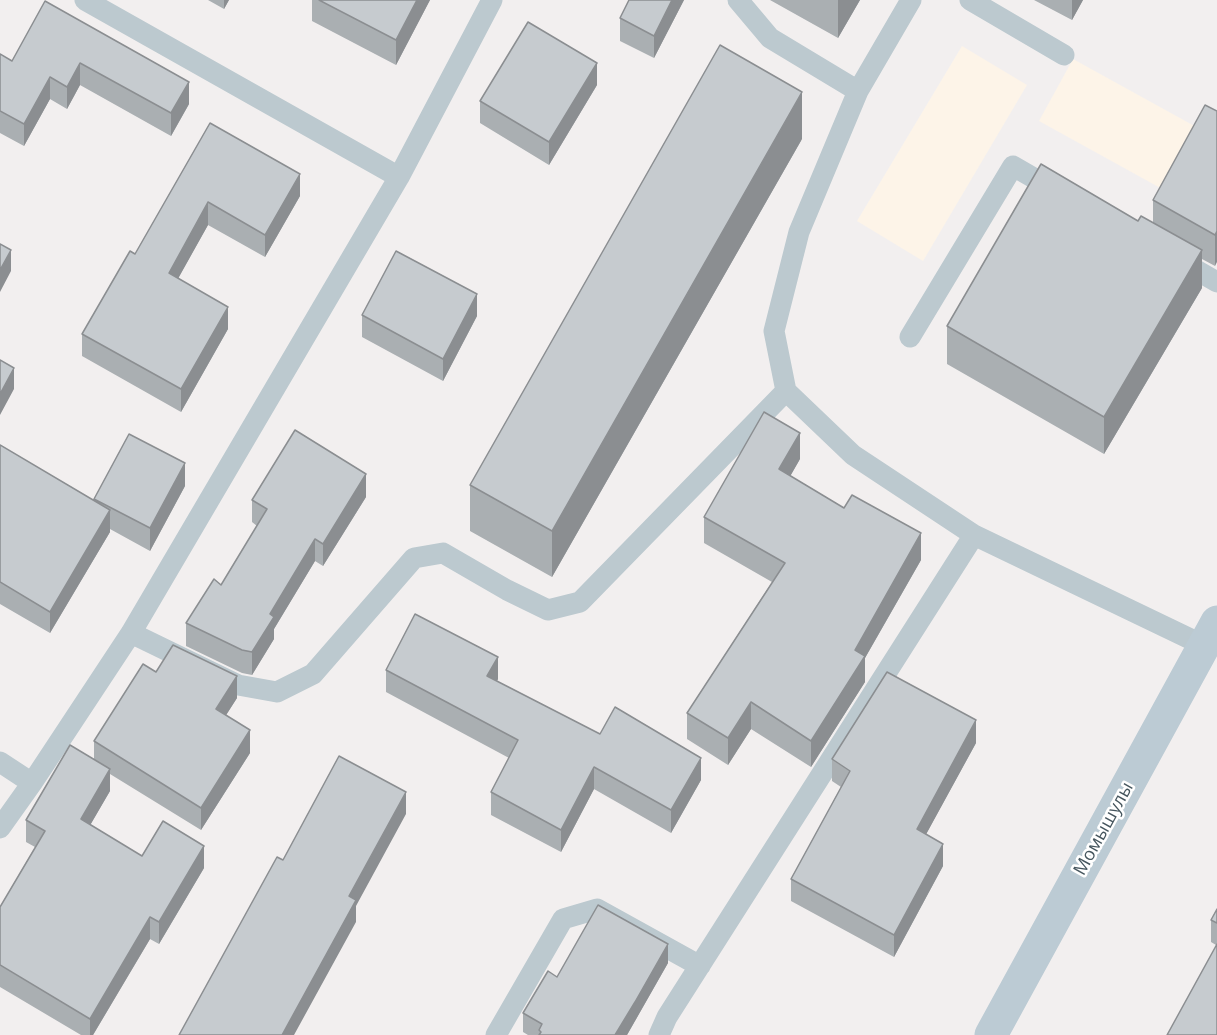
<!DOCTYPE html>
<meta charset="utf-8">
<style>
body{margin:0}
canvas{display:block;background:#f2efef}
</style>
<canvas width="1217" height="1035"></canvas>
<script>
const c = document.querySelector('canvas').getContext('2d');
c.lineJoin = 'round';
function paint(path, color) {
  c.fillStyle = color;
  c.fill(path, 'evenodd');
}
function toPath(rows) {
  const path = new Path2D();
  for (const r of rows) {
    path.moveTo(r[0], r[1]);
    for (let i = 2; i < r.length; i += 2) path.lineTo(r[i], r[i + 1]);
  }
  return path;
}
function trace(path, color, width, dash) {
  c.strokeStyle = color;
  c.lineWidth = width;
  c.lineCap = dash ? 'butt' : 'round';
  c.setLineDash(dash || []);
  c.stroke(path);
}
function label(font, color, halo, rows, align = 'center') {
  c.font = font + ' "Open Sans",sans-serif';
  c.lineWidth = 5;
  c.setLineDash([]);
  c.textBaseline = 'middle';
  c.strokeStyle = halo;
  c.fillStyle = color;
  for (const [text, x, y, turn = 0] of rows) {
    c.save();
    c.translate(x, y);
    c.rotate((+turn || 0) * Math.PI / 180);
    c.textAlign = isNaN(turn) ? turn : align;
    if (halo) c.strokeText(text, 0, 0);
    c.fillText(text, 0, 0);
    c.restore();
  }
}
paint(toPath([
 [962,46,1027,85,923,261,857,221],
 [1073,59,1198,128,1164,190,1039,121]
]), '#fdf4e8');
trace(toPath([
 [85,0,399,177],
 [738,0,770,38,858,91,799,232,774,331,786,391,853,455,974,535,1205,646],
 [970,0,1064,55],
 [858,91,911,0],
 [1177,259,1217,282],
 [910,337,1013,166,1058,192],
 [131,633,238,685,277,692,313,674,414,558,443,553,507,590,548,610,580,602,786,391],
 [0,762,32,783],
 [0,828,32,783,131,633,399,177,492,0],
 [496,1035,563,919,597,909,700,966],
 [659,1035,667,1017,974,535]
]), '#bcc9cf', 21);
trace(toPath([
 [991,1035,1217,622]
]), '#bccbd4', 33);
paint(toPath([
 [208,0,229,0,224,9],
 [312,0,430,0,396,65,312,21],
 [629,0,684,0,654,58,620,41,620,18],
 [770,0,860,0,838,38],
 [1034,0,1083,0,1072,20],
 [45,1,189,104,171,136,80,85,67,109,50,99,24,146,0,133,0,54,12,61],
 [597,85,549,165,480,123,480,101],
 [1217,111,1215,266,1202,259,1202,288,1104,454,947,364,947,326,1138,221,1153,223,1153,200],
 [210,123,300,196,265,257,208,225,178,278,228,329,181,412,82,356,82,334,135,254],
 [802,139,552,577,470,531,470,485],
 [362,315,477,316,443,381,362,337],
 [0,445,94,501,94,499,185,486,150,551,110,529,110,532,50,633,0,604],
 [800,459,790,476,921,560,865,658,865,682,811,767,751,729,728,765,687,739,687,713,772,582,704,543,704,517],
 [366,497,323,566,315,561,274,629,274,639,252,675,242,673,186,646,186,623,221,585,257,526,252,522,252,500],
 [386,670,498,679,497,681,600,734,701,780,671,833,594,789,561,852,491,815,491,792,509,758,386,692],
 [156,672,237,698,226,715,250,753,201,830,110,774,110,791,90,825,142,856,204,868,159,944,150,939,93,1035,81,1035,0,987,0,907,35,847,26,842,26,820,94,760,94,741],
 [976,743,926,834,943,866,894,957,791,901,791,879,841,787,832,781,832,759],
 [1217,909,1217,1035,1216,945,1211,942,1211,920],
 [668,963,627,1035,528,1035,523,1032,523,1013,557,977]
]), '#aaafb2');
paint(toPath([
 [224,0,229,0,224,9],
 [417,0,430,0,396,65,396,40],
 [672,0,684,0,654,58,654,36],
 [838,0,860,0,838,38],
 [1072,0,1083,0,1072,20],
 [80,63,80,85,67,109,67,87],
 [597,63,597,85,549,165,549,142],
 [50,77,50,99,24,146,24,124],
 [189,82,189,104,171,136,171,113],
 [802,92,802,139,552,577,552,531],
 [300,174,300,196,265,257,265,235],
 [208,202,208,225,169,295,169,273],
 [1217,231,1217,262,1215,266,1215,235],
 [11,250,11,271,0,292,0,270],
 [1202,250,1202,288,1104,454,1104,417],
 [477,294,477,316,443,381,443,359],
 [228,307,228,329,181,412,181,389],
 [14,368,14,389,0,415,0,394],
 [800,433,800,459,779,496,779,469],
 [185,463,185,486,150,551,150,528],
 [366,474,366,497,323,566,323,544],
 [110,510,110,532,50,633,50,612],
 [921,533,921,560,865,658,865,682,811,767,811,741,855,650],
 [315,539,315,561,274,629,274,639,252,675,252,652,270,614],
 [498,657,498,679,487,699,487,676],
 [237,676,237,698,216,731,216,709],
 [751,702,751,729,728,765,728,738],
 [976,720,976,743,917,851,917,829],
 [250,730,250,753,201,830,201,808],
 [701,758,701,780,671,833,671,810],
 [594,767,594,789,561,852,561,830],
 [110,769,110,791,81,841,81,819],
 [406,792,406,814,356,906,356,922,294,1035,282,1035,349,896],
 [943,844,943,866,894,957,894,935],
 [204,846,204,868,159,944,159,922],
 [150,917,150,939,93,1035,90,1035,90,1019],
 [668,944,668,963,635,1021,627,1035,615,1035]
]), '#8b8e91');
const building = toPath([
 [319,0,417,0,396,40,319,0],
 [629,0,672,0,654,36,620,18,629,0],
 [45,1,189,82,171,113,80,63,67,87,50,77,24,124,0,111,0,54,12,61,45,1],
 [528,22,597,63,549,142,480,101,528,22],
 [720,45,802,92,552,531,470,485,720,45],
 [1205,105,1217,111,1217,231,1215,235,1153,200,1205,105],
 [210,123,300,174,265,235,208,202,169,273,228,307,181,389,82,334,130,251,135,254,210,123],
 [1041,164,1138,221,1141,216,1202,250,1104,417,947,326,1041,164],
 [0,244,11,250,0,270,0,244],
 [396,251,477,294,443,359,362,315,396,251],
 [0,360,14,368,0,394,0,360],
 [764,412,800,433,779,469,844,508,852,495,921,533,855,650,865,656,811,741,751,702,728,738,687,713,785,563,704,517,764,412],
 [295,430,366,474,323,544,315,539,270,614,274,617,252,652,242,650,186,623,214,579,221,585,267,509,252,500,295,430],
 [129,434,185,463,150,528,94,499,129,434],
 [0,445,110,510,50,612,0,582,0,445],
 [415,614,498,657,487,676,600,734,615,707,701,758,671,810,594,767,561,830,491,792,518,740,386,670,415,614],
 [173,645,237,676,216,709,250,730,201,808,94,741,143,664,156,672,173,645],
 [887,672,976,720,917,829,943,844,894,935,791,879,850,771,832,759,887,672],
 [70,745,110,769,81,819,142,856,163,821,204,846,159,922,150,917,90,1019,0,965,0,907,45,831,26,820,70,745],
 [339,756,406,792,349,896,356,900,282,1035,179,1035,277,857,283,860,339,756],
 [598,905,668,944,635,1002,615,1035,539,1035,541,1032,539,1030,542,1024,523,1013,548,971,557,977,598,905],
 [1217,909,1217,923,1211,920,1217,909],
 [1217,944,1217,1035,1167,1035,1217,944]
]);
paint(building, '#c6cbcf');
trace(building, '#8b8e91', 1.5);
label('18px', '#46565e', '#fff', [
 ["Момышулы",1104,829,-61]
]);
</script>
